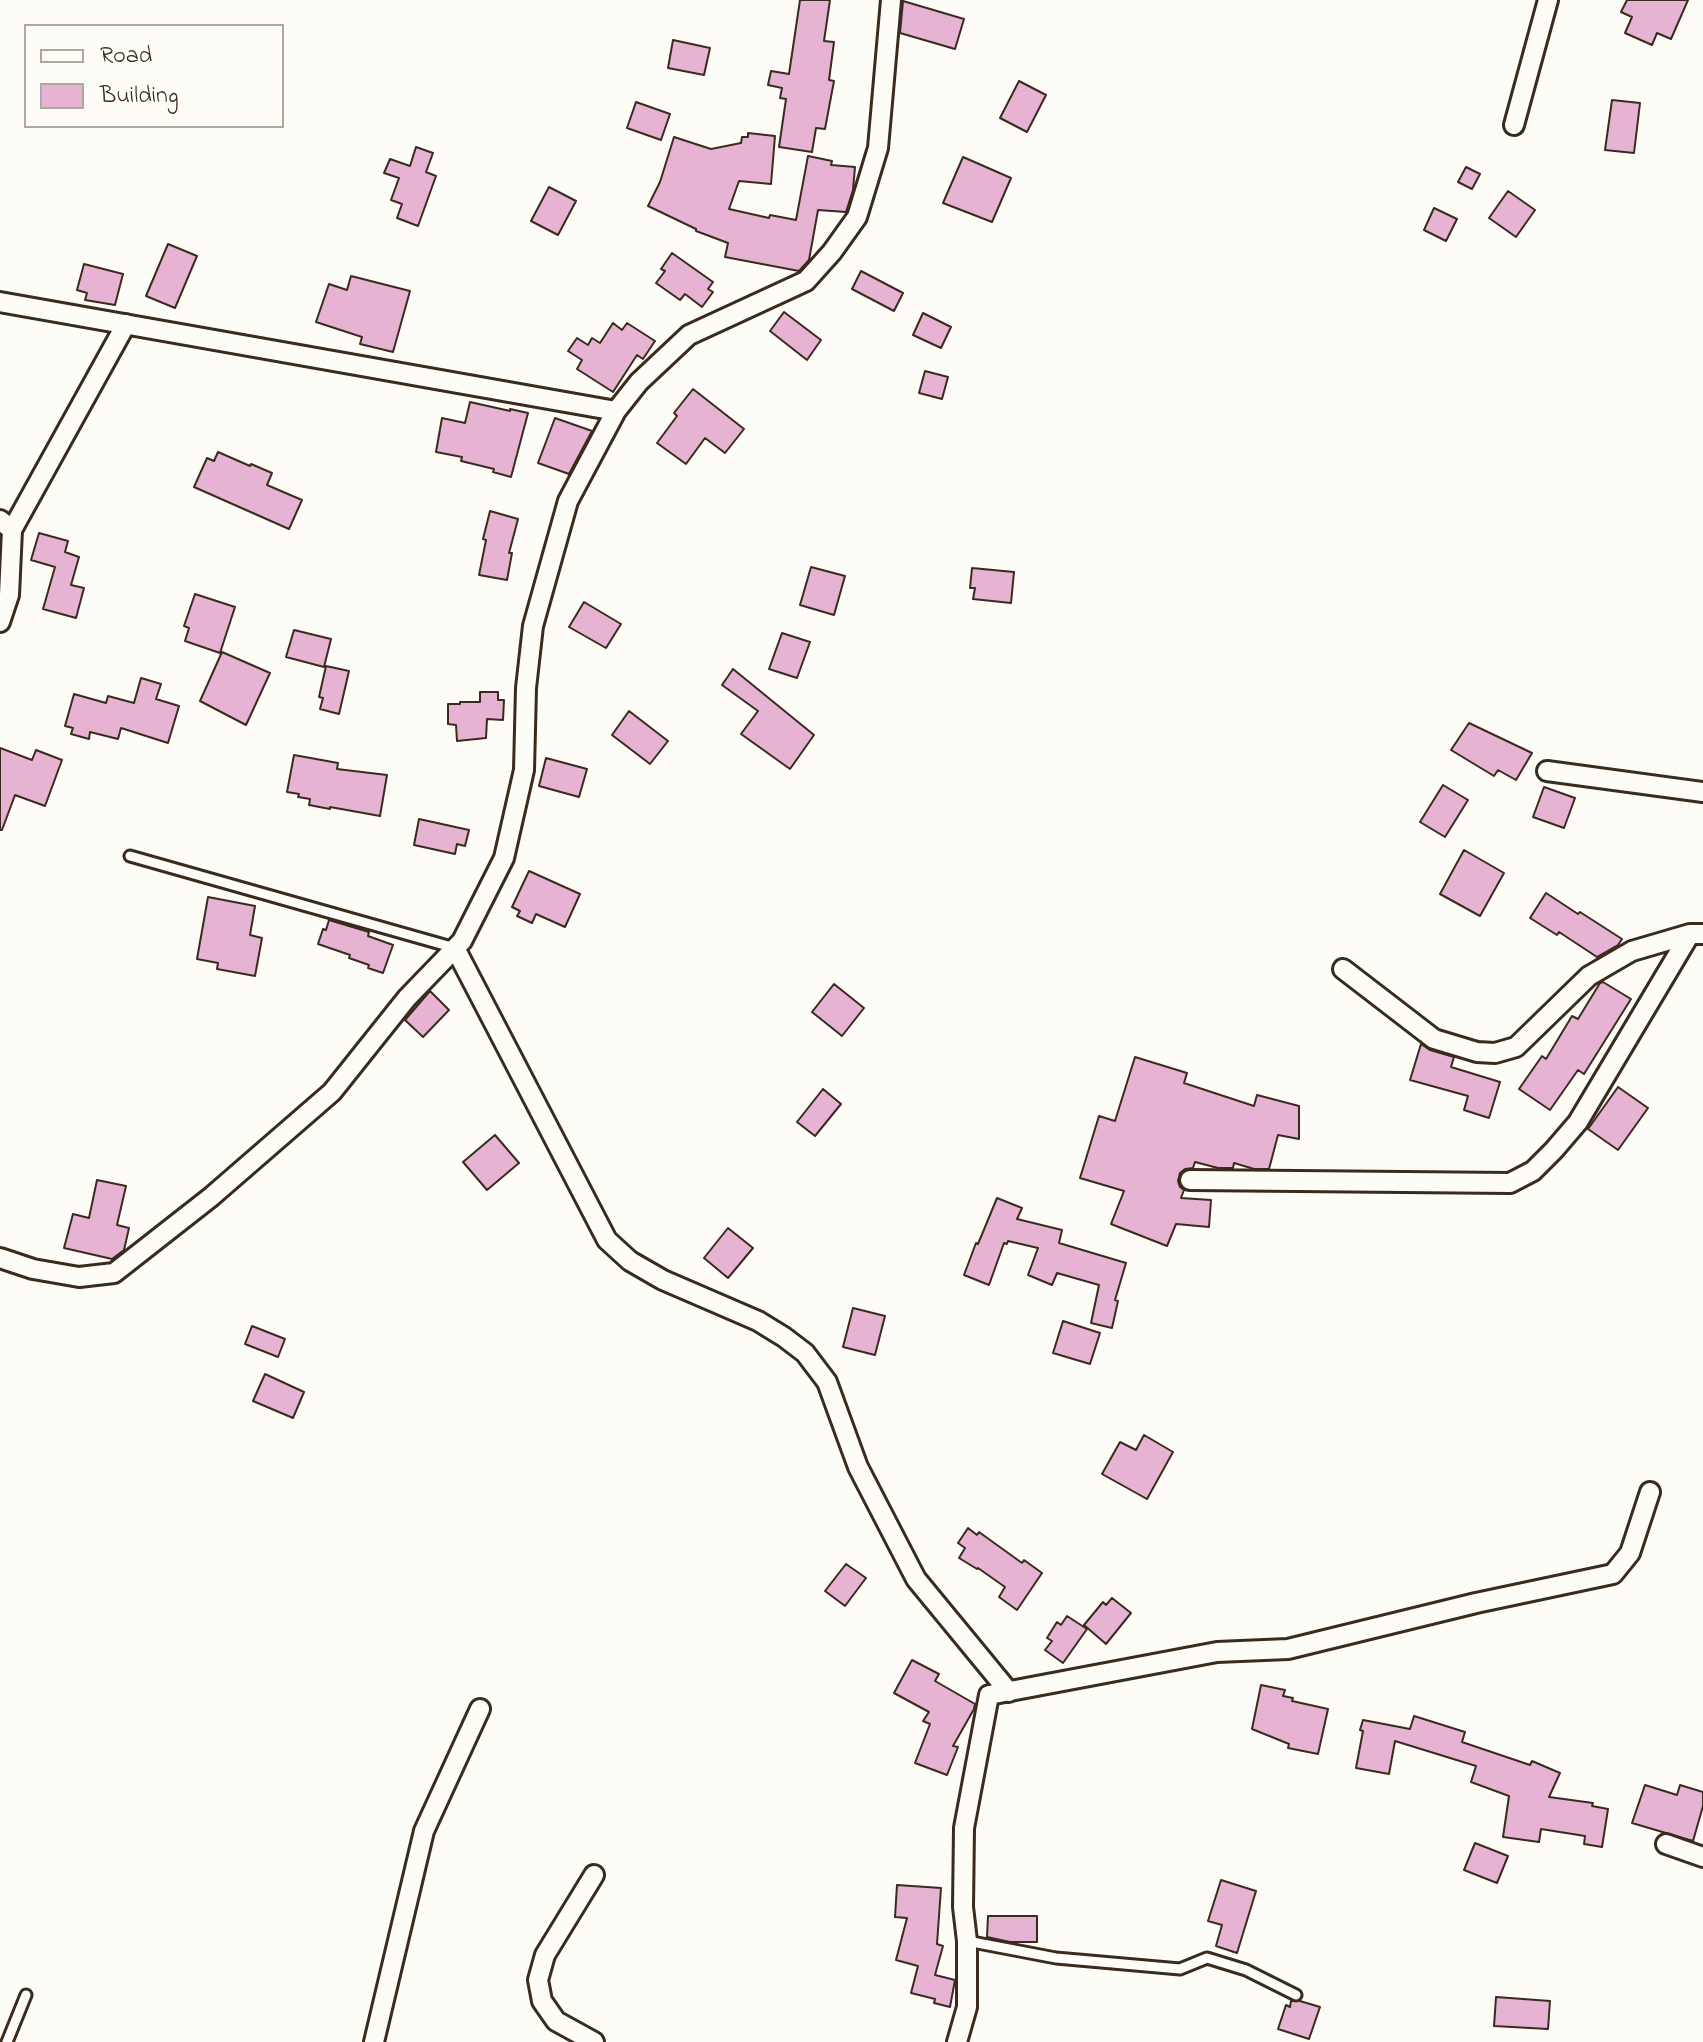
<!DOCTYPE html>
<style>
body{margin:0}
#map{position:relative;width:1703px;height:2042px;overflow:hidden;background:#fdfcf7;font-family:"Indie Flower",sans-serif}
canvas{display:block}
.legend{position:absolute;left:24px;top:24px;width:260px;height:104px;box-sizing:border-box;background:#fdfcf7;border:2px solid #afa8a0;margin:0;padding:10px 14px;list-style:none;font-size:24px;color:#3b2a1e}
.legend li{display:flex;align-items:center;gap:16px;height:40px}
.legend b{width:40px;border:2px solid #afa8a0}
</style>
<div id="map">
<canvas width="1703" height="2042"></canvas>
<ul class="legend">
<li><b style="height:10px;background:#fdfcf7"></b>Road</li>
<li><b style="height:22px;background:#e6b4d2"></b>Building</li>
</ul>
</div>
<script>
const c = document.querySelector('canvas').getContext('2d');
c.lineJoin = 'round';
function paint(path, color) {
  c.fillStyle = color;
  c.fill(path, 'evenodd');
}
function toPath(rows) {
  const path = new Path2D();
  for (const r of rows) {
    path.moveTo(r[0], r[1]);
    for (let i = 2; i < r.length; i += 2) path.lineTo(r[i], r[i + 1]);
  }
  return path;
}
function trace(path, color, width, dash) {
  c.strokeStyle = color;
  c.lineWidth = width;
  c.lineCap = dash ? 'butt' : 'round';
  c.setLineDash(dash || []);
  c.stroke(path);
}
const building = toPath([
 [800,0,830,0,824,41,834,42,829,80,834,81,825,129,816,128,812,152,779,147,786,99,780,98,782,88,768,85,771,71,789,74,800,0],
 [1627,0,1688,0,1671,39,1657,33,1652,45,1625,33,1632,17,1621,12,1627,0],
 [903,1,964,19,955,49,900,33,903,1],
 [673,40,710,48,704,75,668,68,673,40],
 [1019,81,1046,95,1027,132,1000,118,1019,81],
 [1612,100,1640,103,1634,153,1605,150,1612,100],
 [636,102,670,114,661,140,627,128,636,102],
 [748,133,775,136,771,184,739,181,729,209,769,218,770,215,796,220,808,156,832,161,831,165,855,167,853,190,846,212,818,210,809,260,799,271,725,257,728,243,696,231,696,229,648,206,660,182,674,137,711,149,741,143,742,137,748,137,748,133],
 [416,147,433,153,426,172,436,176,418,226,397,218,402,204,391,200,399,178,384,173,390,159,410,166,416,147],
 [963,157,1011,178,992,222,943,203,963,157],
 [1466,167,1480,174,1472,189,1458,182,1466,167],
 [549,187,576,201,558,235,531,221,549,187],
 [1508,191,1535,210,1516,237,1489,218,1508,191],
 [1434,208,1457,219,1446,241,1424,230,1434,208],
 [168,244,197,256,175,308,146,296,168,244],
 [672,253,713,282,708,289,713,292,702,307,685,294,680,300,656,283,665,271,661,269,672,253],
 [84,264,123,274,115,305,85,300,87,293,77,290,84,264],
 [861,271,903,293,894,311,852,289,861,271],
 [351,276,410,291,393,352,360,344,362,337,316,322,329,284,347,290,351,276],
 [784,312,821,340,807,360,770,331,784,312],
 [923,313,951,327,941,348,913,335,923,313],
 [613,323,622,330,627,323,655,341,643,359,637,355,613,392,577,369,582,360,568,351,577,338,588,345,592,338,600,343,613,323],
 [925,371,948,377,942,399,919,393,925,371],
 [693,389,744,429,725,453,705,438,686,464,657,443,677,416,674,413,693,389],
 [470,402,510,411,510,409,528,413,511,477,493,472,494,469,461,461,462,457,436,452,442,418,465,423,470,402],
 [555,418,592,431,569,474,538,463,555,418],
 [218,452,250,466,251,464,272,473,267,485,302,500,289,529,194,487,207,458,214,461,218,452],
 [490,511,518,519,509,553,512,553,507,580,479,575,486,540,483,539,490,511],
 [39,533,68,541,65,552,79,557,71,585,84,588,76,618,43,609,55,567,31,560,39,533],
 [811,567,845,576,834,615,800,605,811,567],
 [972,568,1014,572,1011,603,973,599,975,588,970,588,972,568],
 [195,594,235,607,220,653,185,641,189,628,184,626,195,594],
 [584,602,621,624,606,648,569,627,584,602],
 [294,630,331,639,324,667,286,657,294,630],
 [782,633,810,642,797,678,769,669,782,633],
 [222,652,270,673,246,725,200,701,222,652],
 [326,666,349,671,339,714,320,709,323,698,319,697,326,666],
 [733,669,814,735,790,769,741,734,758,711,722,685,733,669],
 [141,678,161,684,156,699,179,706,168,743,121,728,118,739,90,732,89,739,71,734,73,728,65,726,74,694,106,703,108,696,134,703,141,678],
 [480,692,498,692,498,700,504,700,503,720,487,719,486,738,457,741,456,725,448,724,448,704,460,704,460,702,480,702,480,692],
 [629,711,668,741,650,764,612,735,629,711],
 [1469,723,1532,753,1516,780,1498,770,1494,776,1451,750,1469,723],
 [0,748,32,760,36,750,62,760,45,806,15,795,2,830,0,830,0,748],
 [294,755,338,763,337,769,387,775,380,816,330,807,330,809,309,805,310,799,298,797,299,794,287,792,294,755],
 [546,758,587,769,579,797,539,786,546,758],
 [1443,785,1468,800,1445,837,1420,822,1443,785],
 [1544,787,1575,798,1564,828,1533,817,1544,787],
 [419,819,469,830,465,846,457,844,455,854,414,845,419,819],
 [1464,850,1504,873,1480,916,1440,894,1464,850],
 [529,871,580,894,565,927,536,914,532,923,517,916,520,911,512,907,529,871],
 [1546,893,1578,914,1580,912,1622,939,1618,945,1597,957,1559,932,1557,935,1530,918,1546,893],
 [208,897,255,906,250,935,262,938,255,976,217,969,218,963,197,959,208,897],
 [329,920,369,932,368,936,393,945,383,973,368,968,369,965,349,958,350,955,318,944,323,929,326,930,329,920],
 [1603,982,1631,999,1584,1074,1578,1070,1550,1110,1519,1089,1542,1056,1546,1059,1572,1016,1578,1019,1600,983,1603,982],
 [834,984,864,1008,842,1036,812,1012,834,984],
 [430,991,449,1010,423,1037,405,1020,430,991],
 [1421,1044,1430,1050,1454,1057,1451,1067,1500,1082,1489,1118,1464,1110,1468,1096,1410,1080,1421,1044],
 [1135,1057,1187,1073,1184,1083,1254,1106,1257,1095,1299,1106,1299,1139,1278,1135,1269,1169,1254,1169,1234,1163,1233,1168,1218,1168,1195,1162,1193,1168,1185,1169,1180,1173,1178,1181,1180,1187,1184,1190,1181,1198,1211,1200,1209,1227,1176,1224,1167,1246,1111,1224,1124,1191,1080,1178,1099,1116,1115,1121,1135,1057],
 [1618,1087,1648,1108,1618,1150,1588,1129,1618,1087],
 [823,1089,841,1104,815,1136,797,1122,823,1089],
 [495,1135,519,1163,487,1190,463,1162,495,1135],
 [97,1180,126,1186,117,1225,129,1228,124,1250,112,1259,64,1248,73,1214,89,1218,97,1180],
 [997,1198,1022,1208,1017,1219,1062,1230,1059,1243,1126,1263,1115,1300,1118,1301,1112,1328,1091,1323,1099,1285,1057,1273,1052,1285,1028,1275,1038,1248,1008,1241,1007,1244,1004,1243,989,1285,964,1275,976,1243,978,1244,997,1198],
 [728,1228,753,1248,728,1278,704,1258,728,1228],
 [853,1308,885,1316,875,1355,843,1347,853,1308],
 [1063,1321,1100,1333,1090,1364,1053,1353,1063,1321],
 [252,1326,285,1339,278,1357,245,1344,252,1326],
 [265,1374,304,1392,293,1418,253,1401,265,1374],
 [1144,1435,1173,1452,1147,1499,1102,1474,1120,1442,1136,1450,1144,1435],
 [968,1528,977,1535,979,1532,1022,1563,1024,1560,1042,1573,1017,1610,999,1597,1005,1587,978,1568,977,1569,959,1558,965,1548,958,1543,968,1528],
 [846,1564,866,1578,845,1606,825,1591,846,1564],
 [1112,1598,1131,1613,1106,1644,1084,1625,1103,1602,1106,1605,1112,1598],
 [1067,1616,1087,1629,1063,1663,1045,1650,1052,1641,1047,1638,1057,1622,1061,1625,1067,1616],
 [912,1660,939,1674,935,1681,975,1704,974,1709,953,1746,958,1747,947,1775,915,1763,930,1724,923,1721,929,1712,894,1693,912,1660],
 [1261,1685,1285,1690,1283,1696,1293,1698,1292,1701,1328,1709,1318,1754,1288,1748,1289,1744,1252,1729,1261,1685],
 [1414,1716,1465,1732,1462,1742,1530,1765,1532,1761,1560,1773,1549,1797,1593,1803,1592,1806,1608,1809,1602,1847,1584,1844,1585,1836,1541,1829,1539,1842,1503,1837,1509,1796,1471,1782,1476,1766,1395,1741,1389,1774,1356,1768,1363,1731,1360,1730,1363,1720,1410,1729,1414,1716],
 [1645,1785,1677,1795,1680,1785,1703,1792,1703,1806,1693,1841,1632,1823,1645,1785],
 [1475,1843,1508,1856,1497,1883,1464,1870,1475,1843],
 [1221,1880,1256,1891,1237,1953,1216,1946,1222,1925,1208,1921,1221,1880],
 [897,1885,941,1888,937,1944,943,1946,935,1975,955,1980,950,2007,934,2003,935,1999,911,1993,918,1966,896,1960,907,1918,895,1917,897,1885],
 [988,1916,1037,1916,1037,1942,1010,1942,987,1937,988,1916],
 [1496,1997,1550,2001,1548,2029,1494,2026,1496,1997],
 [1291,2001,1300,2001,1320,2007,1309,2039,1278,2029,1286,2005,1290,2007,1291,2001]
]);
paint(building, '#e6b4d2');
trace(building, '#3b2a1e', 2);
const service = toPath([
 [130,856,455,948],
 [967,1941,1056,1958,1180,1969,1207,1958,1246,1970,1296,1995],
 [7,2042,26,1995]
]);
const minor = toPath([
 [1514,125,1548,0],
 [0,302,616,411],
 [0,520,12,530,9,595,0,622],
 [12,530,126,324],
 [1547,771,1703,792],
 [455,948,607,1240,630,1261,663,1280,758,1321,784,1337,805,1353,827,1382,858,1467,916,1579,1009,1692],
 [1343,969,1434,1039,1477,1052,1495,1053,1516,1047,1589,976,1632,951,1690,934,1703,934],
 [1190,1180,1510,1183,1533,1171,1554,1150,1578,1122,1690,934],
 [0,1258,33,1269,79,1277,114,1273,211,1197,332,1092,407,998,462,941,504,858,524,770,526,688,533,626,568,501,616,411,639,382,689,335,806,281,832,252,857,217,878,148,891,0],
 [1666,1844,1703,1857],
 [594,1875,545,1955,538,1980,542,2001,556,2021,594,2042],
 [374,2042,424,1831,480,1709],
 [957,2042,967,2007,967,1941,963,1907,964,1828,989,1695,1217,1652,1288,1649,1476,1603,1613,1574,1630,1553,1650,1492]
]);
trace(service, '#3b2a1e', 15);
trace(minor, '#3b2a1e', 24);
trace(service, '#fdfcf7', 9);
trace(minor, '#fdfcf7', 18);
</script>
